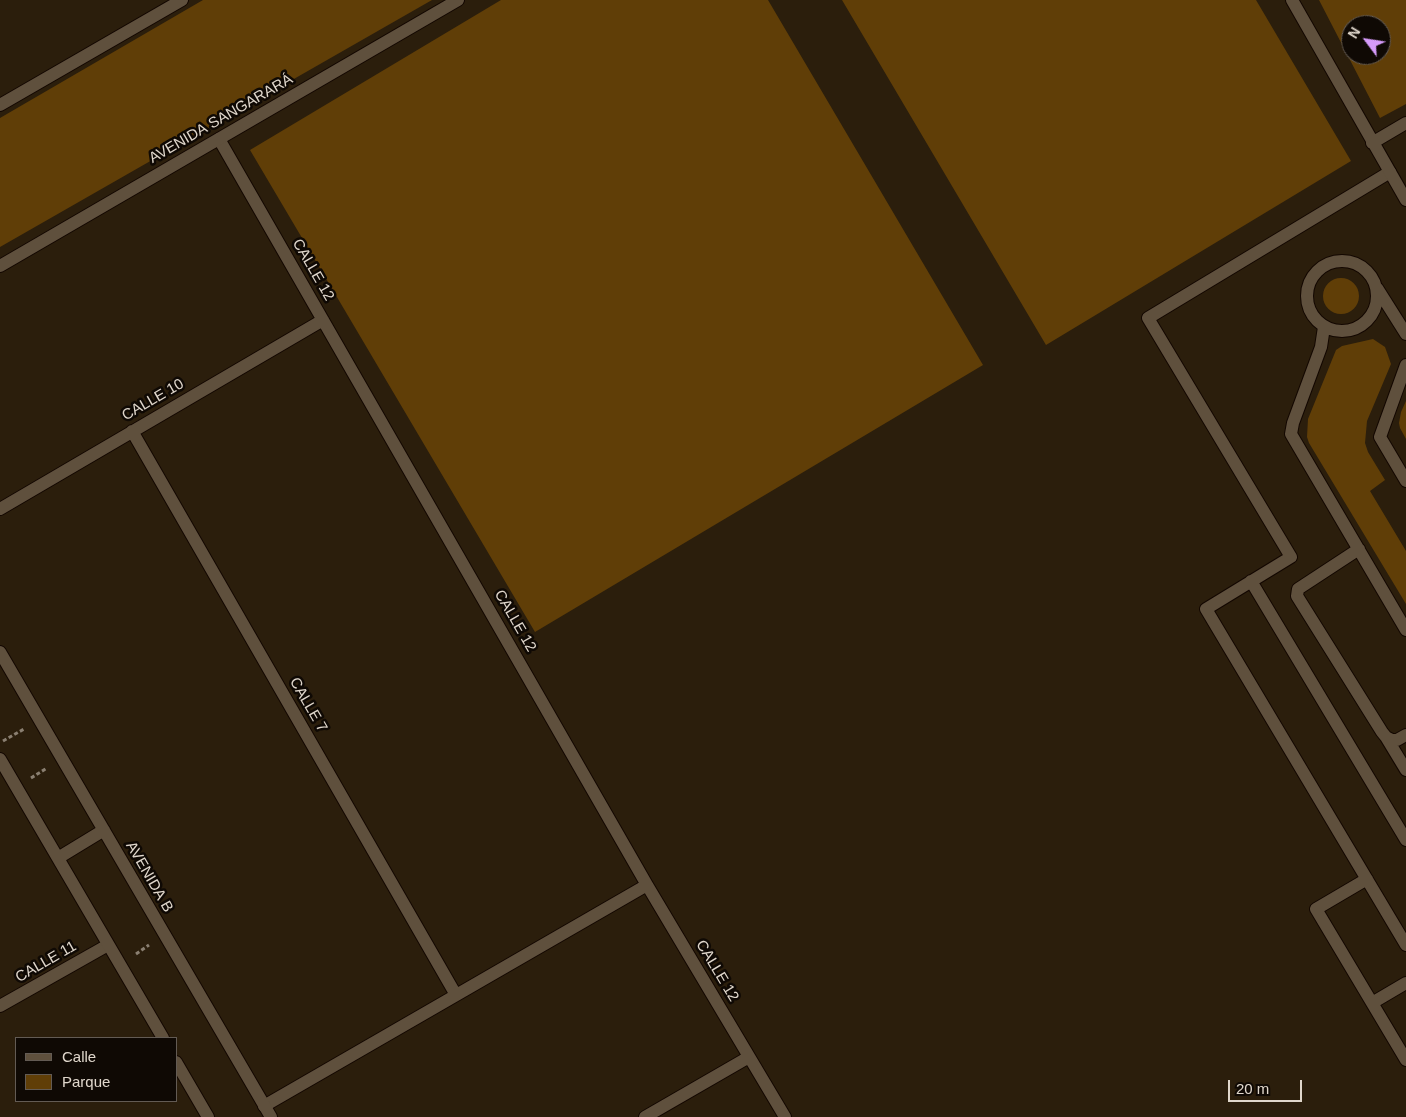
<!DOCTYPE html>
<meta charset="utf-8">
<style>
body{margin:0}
#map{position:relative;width:1406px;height:1117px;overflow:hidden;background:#2b1e0c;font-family:Helvetica,sans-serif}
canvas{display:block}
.legend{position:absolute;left:15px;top:1037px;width:162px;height:65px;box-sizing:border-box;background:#0f0904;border:1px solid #635b54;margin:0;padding:6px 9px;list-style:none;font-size:15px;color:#e0d7cc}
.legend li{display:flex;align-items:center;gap:10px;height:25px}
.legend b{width:25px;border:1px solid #635b54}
.north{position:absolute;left:1341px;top:15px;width:50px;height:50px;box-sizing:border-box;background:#0f0904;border:1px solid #635b54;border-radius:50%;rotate:301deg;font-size:14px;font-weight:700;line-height:20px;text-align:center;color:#e0d7cc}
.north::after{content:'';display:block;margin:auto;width:18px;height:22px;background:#d59bfa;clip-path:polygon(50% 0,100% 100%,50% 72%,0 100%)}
.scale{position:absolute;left:1228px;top:1080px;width:74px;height:22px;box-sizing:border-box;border:2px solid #e0d7cc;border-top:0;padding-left:6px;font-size:15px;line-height:18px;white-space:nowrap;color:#e0d7cc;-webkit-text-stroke:4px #0f0904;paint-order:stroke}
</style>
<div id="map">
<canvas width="1406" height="1117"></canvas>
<ul class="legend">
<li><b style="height:6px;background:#5f503d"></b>Calle</li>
<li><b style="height:14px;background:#603e07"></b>Parque</li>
</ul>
<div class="north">N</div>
<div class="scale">20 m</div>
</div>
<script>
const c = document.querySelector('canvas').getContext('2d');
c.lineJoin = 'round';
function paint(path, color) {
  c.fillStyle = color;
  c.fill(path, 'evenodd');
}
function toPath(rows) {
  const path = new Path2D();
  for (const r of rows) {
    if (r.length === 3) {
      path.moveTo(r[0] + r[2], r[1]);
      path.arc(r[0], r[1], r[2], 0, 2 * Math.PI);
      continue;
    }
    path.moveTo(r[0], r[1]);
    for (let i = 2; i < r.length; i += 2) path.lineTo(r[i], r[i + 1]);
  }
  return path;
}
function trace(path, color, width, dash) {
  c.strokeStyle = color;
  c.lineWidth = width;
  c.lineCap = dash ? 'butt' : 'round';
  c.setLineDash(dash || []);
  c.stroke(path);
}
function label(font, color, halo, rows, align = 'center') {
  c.font = font + ' Helvetica,sans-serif';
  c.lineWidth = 5;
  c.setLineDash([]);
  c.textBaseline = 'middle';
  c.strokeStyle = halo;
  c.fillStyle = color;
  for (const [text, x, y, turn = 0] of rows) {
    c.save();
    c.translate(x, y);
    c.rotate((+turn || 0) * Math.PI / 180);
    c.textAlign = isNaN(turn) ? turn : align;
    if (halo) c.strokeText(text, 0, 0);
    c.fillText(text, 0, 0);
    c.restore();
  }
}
paint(toPath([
 [203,0,432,0,0,247,0,118],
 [501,0,768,0,983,365,535,632,250,150],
 [842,0,1256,0,1351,161,1046,345],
 [1319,0,1406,0,1406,104,1380,118],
 [1351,25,1381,25,1381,55,1351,55],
 [1341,296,18],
 [1373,339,1385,347,1391,364,1367,421,1365,443,1368,452,1385,480,1370,491,1406,551,1406,604,1309,443,1307,437,1308,419,1336,350,1342,346],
 [1406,401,1406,439,1400,428,1399,423,1401,412]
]), '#603e07');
const lane = toPath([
 [1390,172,1148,318,1291,557,1206,609,1406,945],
 [1342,296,35],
 [1377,288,1406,334],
 [1324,327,1321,347,1293,423,1291,434,1406,630],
 [1406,365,1380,437,1406,481],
 [1359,549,1298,589,1297,596,1382,732,1386,737,1392,740,1397,740,1406,735],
 [1251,581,1406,840],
 [1386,737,1406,770],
 [1367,879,1316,909,1406,1060],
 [1372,1003,1406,983]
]);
const street = toPath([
 [1292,0,1406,200],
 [219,139,647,885,785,1117],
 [1372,143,1406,123],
 [132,431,456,995],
 [0,509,323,320],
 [0,1006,108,945],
 [264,1106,647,885],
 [645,1117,749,1057]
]);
const secondary = toPath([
 [0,105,182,0],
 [0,266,458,0],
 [0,652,271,1117],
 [0,759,163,1038],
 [58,858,104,830],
 [176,1062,208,1117]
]);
trace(lane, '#130700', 14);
trace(street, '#130700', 14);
trace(secondary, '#130700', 14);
trace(toPath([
 [3,741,24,729],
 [31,778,47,768],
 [136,954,149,945]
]), '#8a7f71', 3, [4, 2.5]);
trace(lane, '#5f503d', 12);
trace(street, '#5f503d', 12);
trace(secondary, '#5f503d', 12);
label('15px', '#e0d7cc', '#0f0904', [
 ["AVENIDA SANGARARÁ",221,119,-30],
 ["CALLE 12",313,270,60],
 ["CALLE 10",153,400,-30],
 ["CALLE 12",515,621,60],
 ["CALLE 7",308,705,60],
 ["AVENIDA B",149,877,60],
 ["CALLE 11",46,962,-30],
 ["CALLE 12",717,971,59]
]);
</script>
